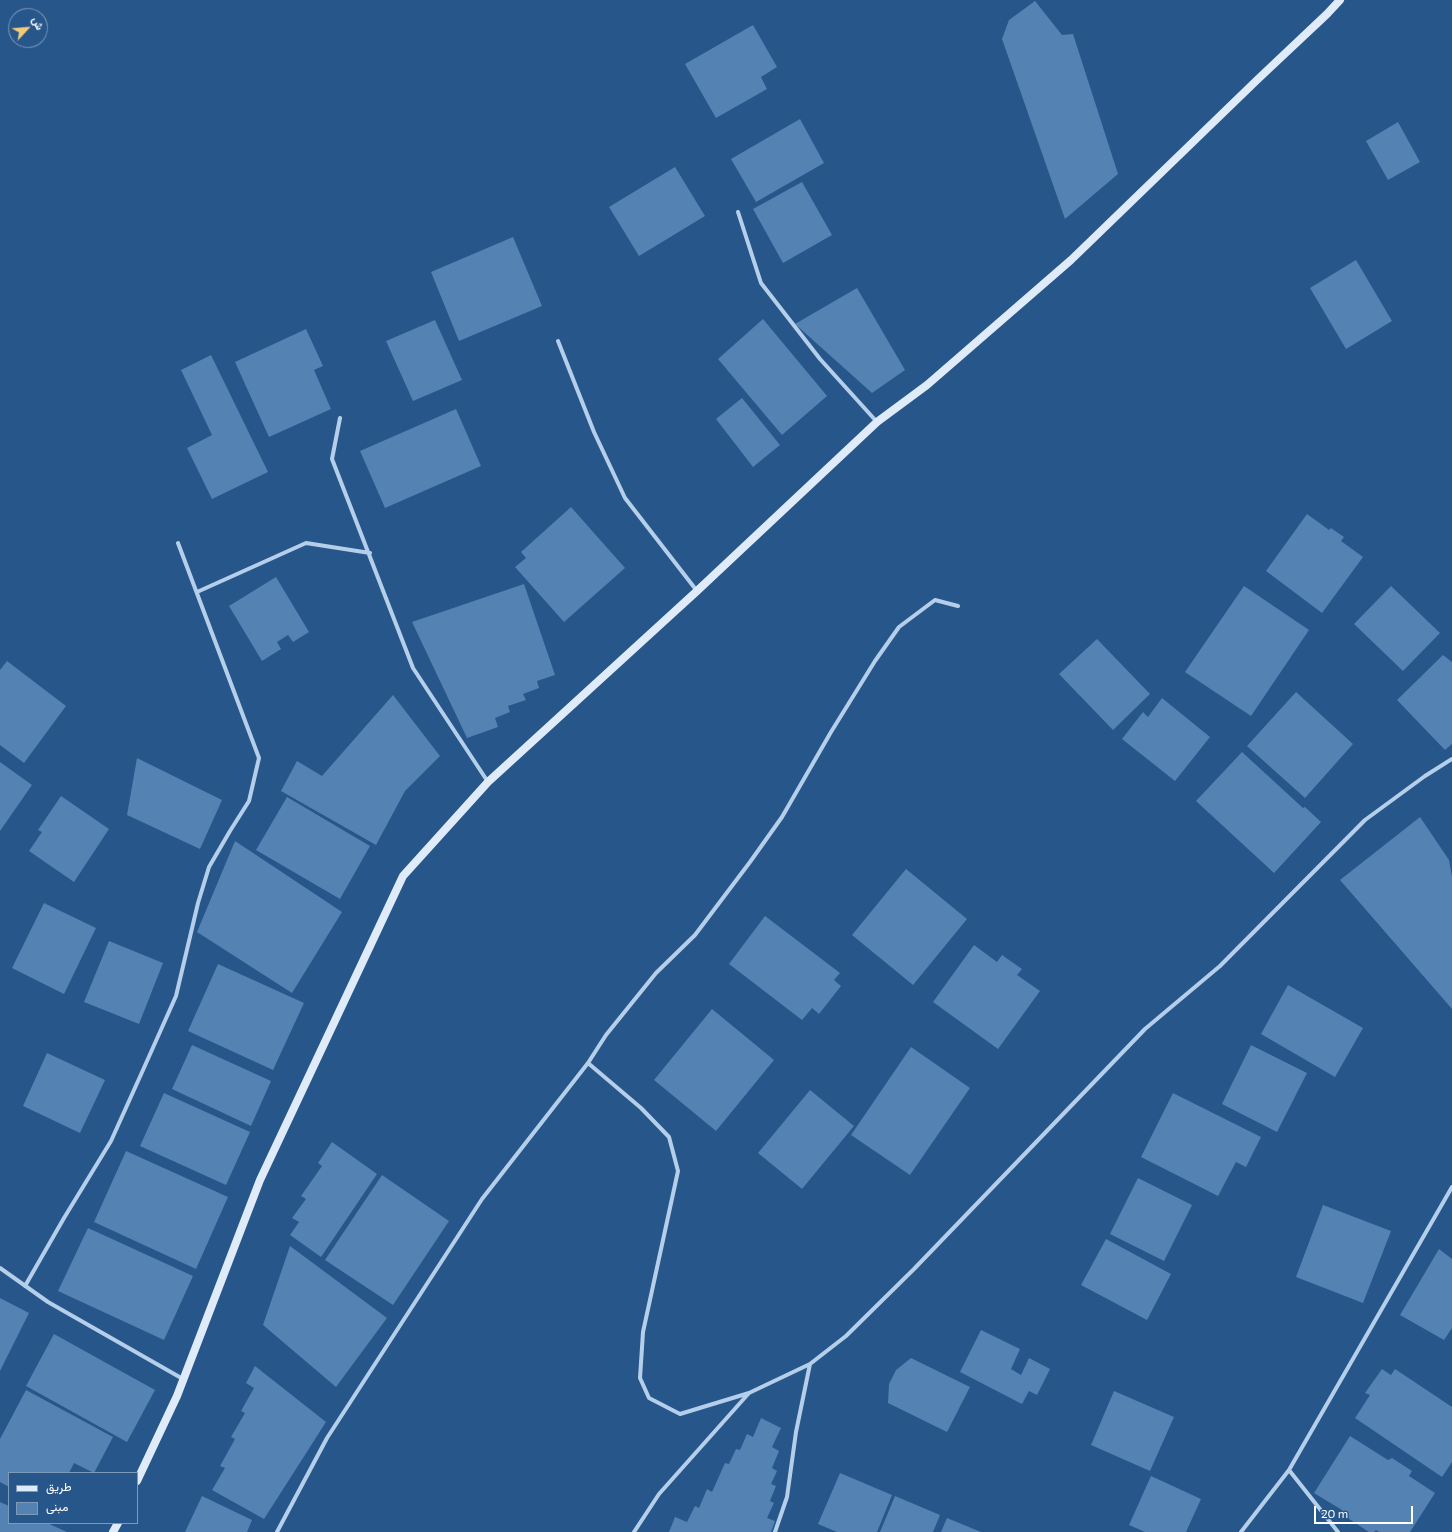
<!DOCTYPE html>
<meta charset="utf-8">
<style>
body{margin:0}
#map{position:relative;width:1452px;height:1532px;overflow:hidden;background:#27568b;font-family:Commissioner,Vazirmatn,sans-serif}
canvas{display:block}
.legend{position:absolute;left:8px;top:1472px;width:130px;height:52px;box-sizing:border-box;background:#27568b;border:1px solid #7d9ab9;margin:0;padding:5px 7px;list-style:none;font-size:12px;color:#fff}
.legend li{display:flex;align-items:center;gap:8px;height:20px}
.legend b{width:20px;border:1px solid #7d9ab9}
.north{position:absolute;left:8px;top:8px;width:40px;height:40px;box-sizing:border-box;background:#27568b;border:1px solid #7d9ab9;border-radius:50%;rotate:64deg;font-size:11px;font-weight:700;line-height:16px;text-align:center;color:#fff}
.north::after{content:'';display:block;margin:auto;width:14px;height:18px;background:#f2cb7a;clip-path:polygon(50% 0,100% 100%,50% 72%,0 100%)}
.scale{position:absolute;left:1314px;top:1506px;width:99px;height:18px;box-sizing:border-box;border:2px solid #fff;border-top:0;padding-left:5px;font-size:12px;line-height:14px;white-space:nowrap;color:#fff;-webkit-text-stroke:3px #27568b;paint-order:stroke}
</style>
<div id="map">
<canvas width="1452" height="1532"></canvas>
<ul class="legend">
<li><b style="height:5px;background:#dfebf8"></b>طريق</li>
<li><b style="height:11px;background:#5382b3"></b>مبنى</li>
</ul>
<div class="north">ش</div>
<div class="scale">20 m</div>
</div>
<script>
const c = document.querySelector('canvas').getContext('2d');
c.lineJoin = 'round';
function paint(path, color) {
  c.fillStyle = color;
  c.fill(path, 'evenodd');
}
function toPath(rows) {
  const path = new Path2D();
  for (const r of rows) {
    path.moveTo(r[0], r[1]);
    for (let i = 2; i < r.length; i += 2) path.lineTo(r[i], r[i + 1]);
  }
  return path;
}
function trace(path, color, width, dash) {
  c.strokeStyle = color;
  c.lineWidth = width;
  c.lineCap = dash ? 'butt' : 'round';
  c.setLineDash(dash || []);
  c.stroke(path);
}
paint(toPath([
 [1035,1,1062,35,1073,34,1118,174,1065,219,1002,39,1009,20],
 [753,25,777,67,761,77,767,89,716,118,685,64],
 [800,119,824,163,756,202,731,159],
 [1398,122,1420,162,1388,180,1366,141],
 [675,167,705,216,639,256,609,207],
 [802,182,832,235,783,263,753,209],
 [513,237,542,306,459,341,431,272],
 [1356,260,1392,321,1346,349,1310,288],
 [857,288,905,370,872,393,795,324],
 [763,319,827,396,782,435,718,359],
 [435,320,462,380,413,401,386,341],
 [306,329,323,366,314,370,331,409,269,437,235,362],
 [211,355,268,472,212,499,187,448,212,435,181,370],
 [742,398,780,445,753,467,716,419],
 [456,409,481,466,385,508,360,451],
 [571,507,625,568,564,622,515,567,526,558,521,552],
 [1307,514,1329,530,1331,528,1344,537,1341,541,1363,557,1322,613,1266,571],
 [276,577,309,632,293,642,288,635,277,642,281,649,262,661,229,606],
 [524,584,555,675,537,681,539,688,523,694,526,700,508,706,510,712,495,718,498,727,467,738,412,622],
 [1244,586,1309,630,1251,716,1185,672],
 [1391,586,1440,633,1403,671,1354,624],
 [1097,639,1150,694,1113,730,1059,674],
 [1443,655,1452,662,1452,744,1445,750,1397,700],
 [7,661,66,706,24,763,0,745,0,670],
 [1296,692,1353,744,1305,798,1247,746],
 [393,695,440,756,405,791,376,845,281,791,297,761,322,776],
 [1162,698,1210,737,1175,781,1122,739,1143,712,1148,717],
 [1242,752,1303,808,1305,807,1321,822,1274,873,1196,801],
 [137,758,222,800,200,849,127,815],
 [0,762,32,785,0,831],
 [61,796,109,829,74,882,29,851,42,832,38,830],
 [287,797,370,846,340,899,256,850],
 [1420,817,1449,860,1452,877,1452,1009,1340,880],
 [235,841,342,912,292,993,197,932],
 [906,869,967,919,913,985,852,935],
 [44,903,96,928,64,994,12,968],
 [765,916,840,973,834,980,841,986,819,1014,812,1008,802,1020,729,964],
 [109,941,163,963,139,1024,84,1002],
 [974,945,997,962,1002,955,1022,969,1017,975,1040,991,998,1049,933,1002],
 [218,964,304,1003,273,1070,188,1031],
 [1288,985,1363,1028,1335,1077,1261,1034],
 [712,1009,774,1060,716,1131,654,1080],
 [192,1045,271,1081,251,1126,172,1089],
 [1251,1045,1307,1073,1277,1132,1222,1104],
 [911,1047,970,1088,910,1175,851,1135],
 [47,1053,105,1080,80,1133,23,1106],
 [810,1090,854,1126,802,1189,758,1153],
 [164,1093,250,1132,226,1185,140,1146],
 [1173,1093,1261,1137,1246,1167,1236,1162,1218,1196,1141,1157],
 [332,1142,377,1174,321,1257,290,1235,299,1222,292,1218,306,1199,301,1196,322,1166,318,1163],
 [126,1151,228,1197,196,1269,94,1222],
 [382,1175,449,1221,393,1305,325,1260],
 [1138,1178,1192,1205,1164,1261,1110,1234],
 [1323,1205,1391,1231,1363,1303,1296,1277],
 [88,1228,193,1276,164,1340,58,1291],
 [1106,1239,1171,1274,1147,1320,1081,1285],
 [290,1246,387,1318,336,1387,263,1325],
 [1439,1249,1452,1259,1452,1328,1444,1340,1400,1315],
 [0,1298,29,1313,0,1371],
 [981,1330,1020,1349,1011,1369,1021,1375,1029,1358,1050,1369,1037,1395,1029,1391,1022,1404,960,1372],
 [54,1334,155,1390,127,1442,26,1386],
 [911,1358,970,1387,947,1432,888,1403,889,1384,896,1370],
 [255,1366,326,1422,264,1519,212,1490,225,1468,220,1466,235,1439,231,1437,245,1413,241,1411,254,1388,246,1383],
 [1382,1369,1391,1375,1395,1369,1452,1407,1452,1462,1442,1477,1355,1418,1370,1395,1365,1393],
 [26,1390,113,1437,94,1473,74,1463,69,1473,9,1473,9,1487,0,1482,0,1439],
 [1114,1391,1174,1417,1150,1471,1091,1445],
 [761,1418,781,1428,772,1447,779,1451,772,1468,777,1471,771,1484,776,1486,770,1501,774,1503,767,1518,775,1521,771,1532,669,1532,675,1517,687,1522,695,1506,699,1508,707,1489,712,1492,725,1463,729,1464,736,1449,740,1450,747,1434,753,1437],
 [1350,1436,1388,1460,1392,1458,1412,1471,1409,1476,1435,1493,1410,1532,1379,1532,1376,1530,1374,1532,1369,1532,1340,1513,1342,1510,1314,1493],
 [840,1473,892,1495,877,1532,837,1532,818,1524],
 [1151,1476,1201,1499,1186,1532,1145,1532,1129,1525],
 [202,1496,252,1520,247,1532,185,1532],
 [895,1496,940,1515,933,1532,880,1532],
 [0,1502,9,1506,9,1523,47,1523,67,1532,0,1532],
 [947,1518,981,1532,941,1532]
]), '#5382b3');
trace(toPath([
 [738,212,761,283,820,359,877,422],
 [558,341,594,432,625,498,697,591],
 [340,418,332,459,413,668,488,782],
 [197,592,306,543,370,553],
 [588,1063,641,1108,669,1137,678,1171,643,1332,640,1378,649,1398,680,1414,749,1393],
 [0,1268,48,1302,183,1379],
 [25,1286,64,1218,111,1141,143,1070,176,996,198,903,209,867,230,831,249,801,259,758,178,543],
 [1289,1470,1338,1532],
 [277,1532,327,1438,482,1199,588,1063,606,1035,656,973,695,935,750,862,782,817,831,732,875,661,899,627,935,600,958,606],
 [634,1532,659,1494,749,1393,810,1364],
 [775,1532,787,1497,796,1432,810,1364,846,1336,914,1269,1145,1029,1220,966,1365,820,1425,776,1452,759],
 [1241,1532,1289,1470,1452,1187]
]), '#b5cfea', 4);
trace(toPath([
 [137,1481,177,1396,260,1180,403,876,488,782,697,591,877,422,927,385,1071,260,1257,80,1327,14,1340,0],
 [113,1532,118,1523]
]), '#dfebf8', 8);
</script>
